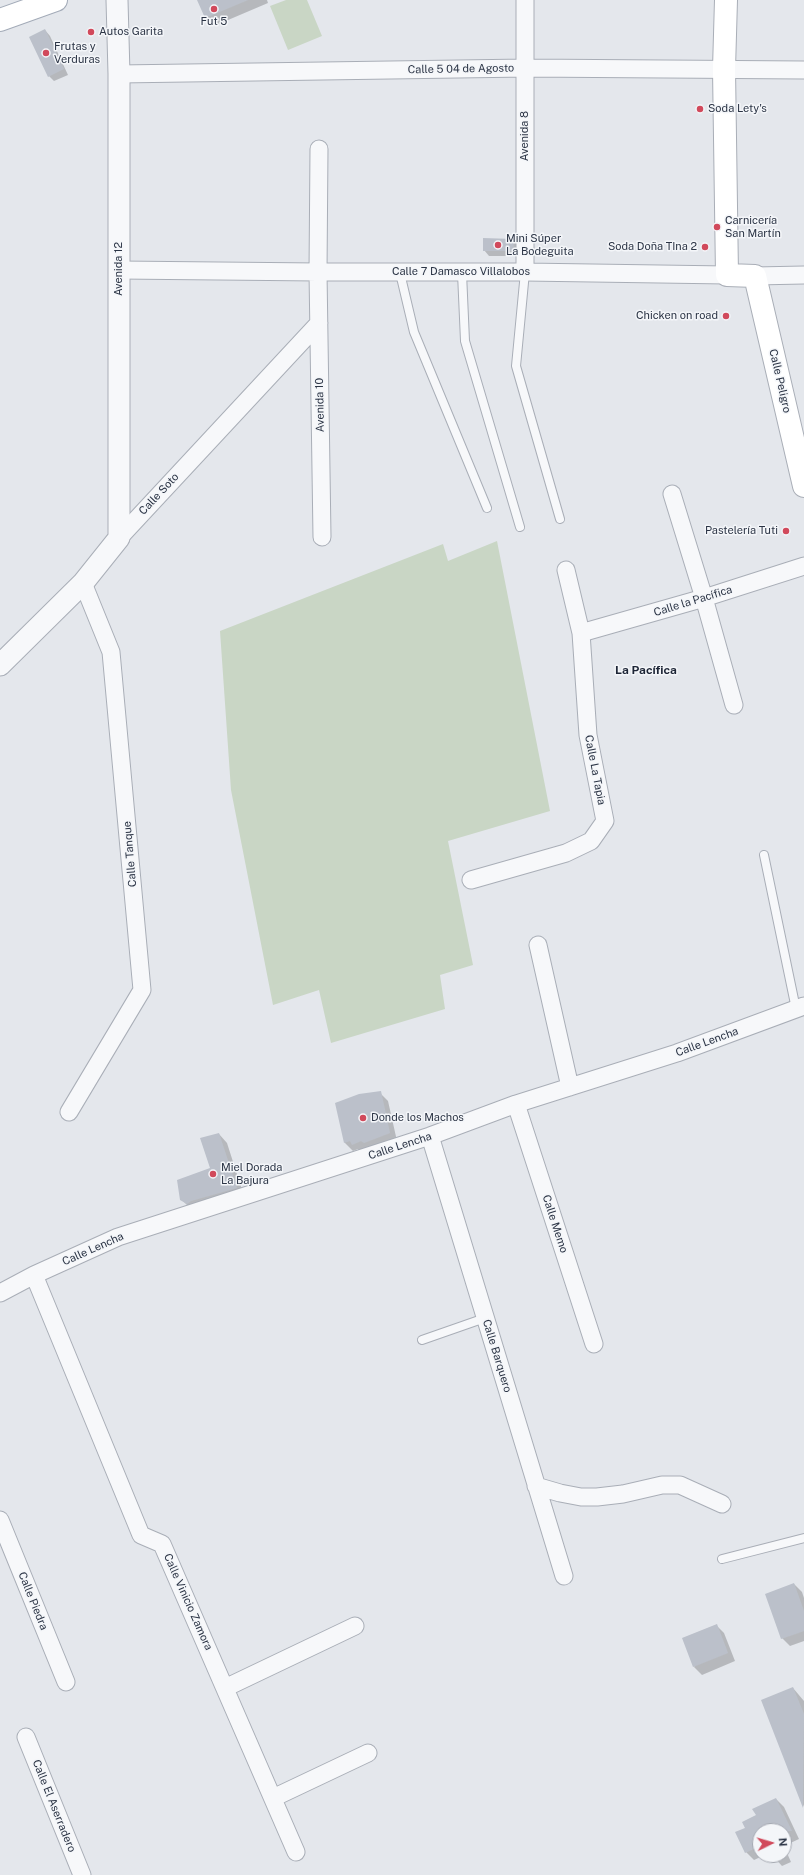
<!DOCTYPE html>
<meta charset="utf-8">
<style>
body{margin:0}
#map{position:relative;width:804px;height:1875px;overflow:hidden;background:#e4e7ec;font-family:"Public Sans",sans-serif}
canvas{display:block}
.north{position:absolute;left:752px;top:1823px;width:40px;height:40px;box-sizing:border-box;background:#f4f6f9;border:1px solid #a4a8b1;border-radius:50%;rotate:85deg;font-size:11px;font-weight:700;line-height:16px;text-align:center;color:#2b3445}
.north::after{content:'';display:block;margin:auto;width:14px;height:18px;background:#d1495b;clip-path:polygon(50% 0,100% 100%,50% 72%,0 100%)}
</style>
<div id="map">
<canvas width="804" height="1875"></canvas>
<div class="north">N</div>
</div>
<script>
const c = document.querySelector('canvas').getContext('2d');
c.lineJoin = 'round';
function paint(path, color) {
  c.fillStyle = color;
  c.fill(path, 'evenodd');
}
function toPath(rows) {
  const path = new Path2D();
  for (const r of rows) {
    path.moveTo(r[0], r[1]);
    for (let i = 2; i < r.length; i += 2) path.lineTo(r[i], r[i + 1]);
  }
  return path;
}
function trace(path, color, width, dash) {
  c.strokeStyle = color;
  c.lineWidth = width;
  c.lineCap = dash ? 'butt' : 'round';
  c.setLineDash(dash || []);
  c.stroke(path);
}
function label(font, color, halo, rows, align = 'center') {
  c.font = font + ' "Public Sans",sans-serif';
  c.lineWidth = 3;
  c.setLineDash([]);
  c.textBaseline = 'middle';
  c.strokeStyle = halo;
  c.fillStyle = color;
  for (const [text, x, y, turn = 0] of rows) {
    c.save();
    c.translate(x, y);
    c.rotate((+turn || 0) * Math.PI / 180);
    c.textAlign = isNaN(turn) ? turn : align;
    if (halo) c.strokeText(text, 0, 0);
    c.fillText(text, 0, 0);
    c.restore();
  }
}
paint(toPath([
 [286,0,307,0,322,36,288,50,270,6],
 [497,541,550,811,448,841,473,965,440,975,445,1009,331,1043,319,990,273,1005,231,790,220,631,443,544,448,561]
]), '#c9d6c5');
paint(toPath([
 [199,0,267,0,268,3,214,26,206,18],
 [45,30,50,36,68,75,54,81,49,76],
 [513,240,518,245,518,256,489,256,484,250],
 [380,1093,388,1101,397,1141,361,1153,358,1149,353,1151,345,1143,336,1103],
 [219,1134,227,1143,244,1196,190,1208,181,1199,211,1169],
 [794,1584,802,1592,804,1598,804,1641,790,1646,782,1638],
 [716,1625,724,1633,735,1661,702,1675,694,1667],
 [793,1688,804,1701,804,1807,762,1701],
 [776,1799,784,1807,799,1839,784,1846,784,1831,760,1831,760,1855,765,1855,754,1860,746,1852,737,1833,746,1828],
 [787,1853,791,1862,782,1866,772,1855,778,1855,775,1856,775,1859]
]), '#0003');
paint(toPath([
 [197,0,248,0,205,18],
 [45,29,64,69,48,77,29,37],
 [483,238,513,239,514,251,483,251],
 [381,1091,390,1133,364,1143,361,1141,352,1145,350,1141,344,1143,335,1103,359,1094],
 [219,1133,237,1188,191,1201,187,1204,180,1200,177,1180,210,1168,200,1138],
 [794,1583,804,1611,804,1631,781,1639,765,1594],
 [717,1624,728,1653,693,1667,682,1638],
 [793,1687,804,1714,803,1808,761,1700],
 [776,1798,792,1831,760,1831,760,1846,745,1853,735,1832,745,1828,742,1822,756,1815,752,1809]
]), '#bbc0ca');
const service = toPath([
 [525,272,516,366,560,519],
 [400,273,414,332,487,508],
 [462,273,465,341,520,527],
 [764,855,796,1009],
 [422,1340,485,1318],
 [722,1559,804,1538]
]);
const minor = toPath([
 [119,74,526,68,804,70],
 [319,149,318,272,322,537],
 [119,270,318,272,525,272,727,275],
 [525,272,525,0],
 [755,276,804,275],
 [672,494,704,598,734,705],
 [119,538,319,323],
 [581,633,704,598,804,566],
 [471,880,566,853,591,841,605,821,588,735,581,633,566,570],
 [538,945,570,1087],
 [516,1104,594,1344],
 [69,1112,142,990,111,652,83,583],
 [430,1136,564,1576],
 [34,1275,141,1535,162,1544,296,1852],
 [0,1293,34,1275,118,1237,430,1136,516,1104,677,1053,804,1006],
 [536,1486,560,1493,581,1497,597,1497,623,1494,662,1485,680,1485,722,1504],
 [0,1520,66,1682],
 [225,1688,355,1626],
 [26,1737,82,1875],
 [273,1798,368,1753]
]);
const tertiary = toPath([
 [0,665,83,583,119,538,119,74,117,0]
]);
const secondary = toPath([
 [726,0,724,69,727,275,755,276,804,486]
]);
const primary = toPath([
 [0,20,56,0]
]);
trace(service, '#a9aeb7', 10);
trace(minor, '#a9aeb7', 19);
trace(tertiary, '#a9aeb7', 23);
trace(secondary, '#a9aeb7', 24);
trace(primary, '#a3abb8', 24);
trace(service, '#f7f8fa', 8);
trace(minor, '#f7f8fa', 17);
trace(tertiary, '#f7f8fa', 21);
trace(secondary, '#fff', 22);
trace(primary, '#fff', 22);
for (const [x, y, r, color] of [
 [214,9,4,"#d1495b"],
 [91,32,4,"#d1495b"],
 [46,53,4,"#d1495b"],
 [700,109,4,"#d1495b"],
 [717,227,4,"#d1495b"],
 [498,245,4,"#d1495b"],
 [705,247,4,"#d1495b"],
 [726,316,4,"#d1495b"],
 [786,531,4,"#d1495b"],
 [363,1118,4,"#d1495b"],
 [213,1174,4,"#d1495b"]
]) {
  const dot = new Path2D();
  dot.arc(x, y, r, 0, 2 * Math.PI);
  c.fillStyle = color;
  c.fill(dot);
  trace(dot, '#f4f6f9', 1.5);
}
label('11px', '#2b3445', '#f4f6f9', [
 ["Fut 5",214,22,"center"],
 ["Autos Garita",99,32],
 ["Frutas y",54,47],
 ["Verduras",54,60],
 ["Soda Lety's",708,109],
 ["Carnicería",725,221],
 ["San Martín",725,234],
 ["Mini Súper",506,239],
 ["La Bodeguita",506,252],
 ["Soda Doña TIna 2",697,247,"right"],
 ["Chicken on road",718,316,"right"],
 ["Pastelería Tuti",778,531,"right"],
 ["Donde los Machos",371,1118],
 ["Miel Dorada",221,1168],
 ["La Bajura",221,1181]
], 'left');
label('11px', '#2b3445', '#f4f6f9', [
 ["Calle 5 04 de Agosto",461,69,-1],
 ["Avenida 8",525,136,-90],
 ["Avenida 12",119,269,-90],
 ["Calle 7 Damasco Villalobos",461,272],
 ["Calle Peligro",780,381,77],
 ["Avenida 10",320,405,-91],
 ["Calle Soto",159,494,-47],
 ["Calle la Pacífica",693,601,-17],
 ["Calle La Tapia",595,770,79],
 ["Calle Tanque",130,854,-95],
 ["Calle Lencha",707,1042,-20],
 ["Calle Lencha",400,1146,-18],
 ["Calle Memo",555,1224,72],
 ["Calle Lencha",93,1249,-24],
 ["Calle Barquero",497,1356,73],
 ["Calle Piedra",33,1601,68],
 ["Calle Vinicio Zamora",188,1602,66],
 ["Calle El Aserradero",54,1806,68]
]);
label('bold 12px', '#1d2536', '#f4f6f9', [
 ["La Pacífica",646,670]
]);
</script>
